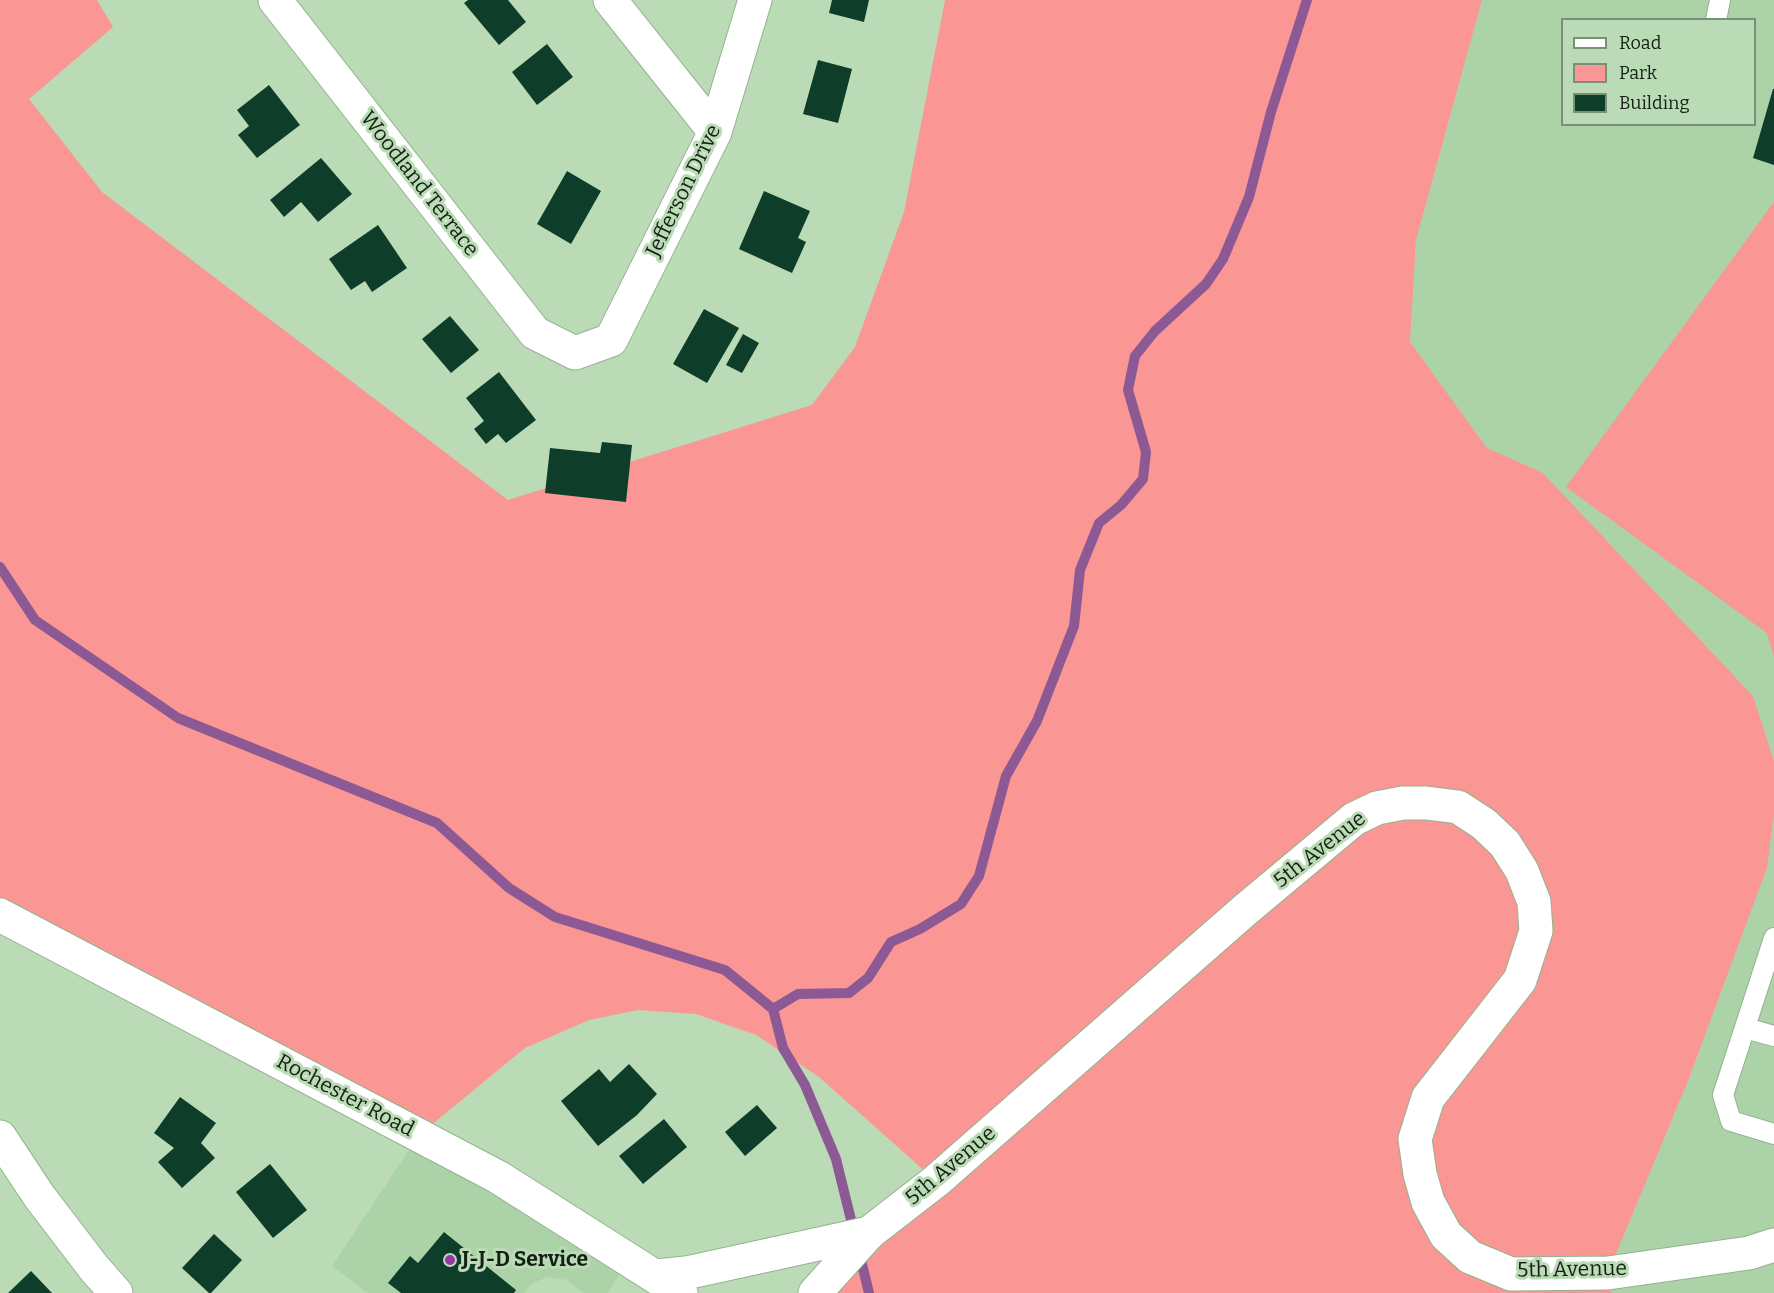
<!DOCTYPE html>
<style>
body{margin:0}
#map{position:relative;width:1774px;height:1293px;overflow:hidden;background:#bbdbb7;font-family:Bitter,serif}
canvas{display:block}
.legend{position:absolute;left:1561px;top:18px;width:195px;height:108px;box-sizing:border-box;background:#bbdbb7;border:2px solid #789075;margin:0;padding:8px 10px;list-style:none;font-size:18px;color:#142013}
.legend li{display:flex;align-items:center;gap:12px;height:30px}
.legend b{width:30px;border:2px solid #789075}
</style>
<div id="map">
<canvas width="1774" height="1293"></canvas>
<ul class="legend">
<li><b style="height:8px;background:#fff"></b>Road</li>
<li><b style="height:16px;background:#fa9693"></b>Park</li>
<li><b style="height:16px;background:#0e3d2a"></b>Building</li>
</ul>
</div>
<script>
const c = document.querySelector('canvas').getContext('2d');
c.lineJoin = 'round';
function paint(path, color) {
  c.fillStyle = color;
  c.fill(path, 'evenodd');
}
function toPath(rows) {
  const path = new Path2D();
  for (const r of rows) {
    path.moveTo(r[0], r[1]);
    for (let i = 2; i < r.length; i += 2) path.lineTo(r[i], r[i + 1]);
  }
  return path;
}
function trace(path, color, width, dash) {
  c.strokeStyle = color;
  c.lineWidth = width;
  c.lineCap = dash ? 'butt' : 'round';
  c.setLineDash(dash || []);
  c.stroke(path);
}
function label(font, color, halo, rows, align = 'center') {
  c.font = font + ' Bitter,serif';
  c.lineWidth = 6;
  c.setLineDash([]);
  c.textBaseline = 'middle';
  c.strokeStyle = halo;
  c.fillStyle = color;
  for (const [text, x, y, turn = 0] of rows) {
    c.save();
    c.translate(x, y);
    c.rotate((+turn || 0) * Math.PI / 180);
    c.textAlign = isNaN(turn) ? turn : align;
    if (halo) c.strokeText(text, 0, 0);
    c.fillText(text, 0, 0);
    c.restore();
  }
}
paint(toPath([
 [1482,0,1774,0,1774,761,1752,695,1543,473,1487,448,1410,342,1416,240],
 [1562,20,1754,20,1754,124,1562,124],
 [1774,814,1774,1293,1611,1293,1608,1273,1688,1081,1767,868],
 [419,1135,630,1259,607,1293,584,1293,567,1280,547,1277,531,1284,524,1293,368,1293,332,1266]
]), '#acd2a7');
paint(toPath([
 [0,0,97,0,113,27,29,99,102,192,508,500,812,405,855,347,904,212,945,0,1482,0,1416,240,1410,342,1487,448,1543,473,1753,696,1774,761,1774,814,1767,868,1688,1081,1608,1273,1611,1293,815,1293,936,1181,819,1077,756,1035,696,1014,638,1010,589,1020,525,1048,419,1135,0,915],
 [1774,202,1774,657,1767,633,1566,487]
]), '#fa9693');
trace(toPath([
 [0,567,35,620,178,718,437,823,509,888,555,917,725,970,773,1009,783,1048,805,1085,836,1159,854,1232],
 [773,1009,798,994,849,993,868,978,891,942,920,929,961,904,979,876,1006,776,1037,721,1074,626,1080,570,1099,523,1121,505,1143,479,1146,452,1128,390,1135,356,1155,331,1206,284,1223,259,1249,197,1271,112,1307,0],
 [859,1252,869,1293]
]), '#8c5994', 10);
paint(toPath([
 [468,0,508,0,526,22,499,45,464,3],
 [832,0,869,0,864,22,829,13],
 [547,44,573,77,537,105,512,72],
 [818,60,852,69,838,123,803,114],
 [269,85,300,125,257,158,238,135,249,126,237,110],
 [1773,89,1774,89,1774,165,1753,158],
 [321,158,352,194,318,222,301,202,284,217,270,200],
 [567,171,601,191,571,244,537,224],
 [764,191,810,211,798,238,806,242,792,273,739,249],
 [378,225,407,268,372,292,365,281,351,290,329,259],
 [704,309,739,328,707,383,673,364],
 [450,316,479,350,451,373,422,339],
 [743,334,759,343,742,373,726,365],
 [499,372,536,420,506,443,498,434,486,444,474,429,484,421,466,398],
 [602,442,632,445,626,502,545,493,550,448,600,453],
 [629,1064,657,1094,637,1115,598,1146,561,1101,599,1069,610,1082],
 [180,1097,216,1123,201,1143,215,1158,182,1188,158,1162,174,1148,154,1133],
 [757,1105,777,1128,745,1156,725,1132],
 [664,1119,687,1147,643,1184,619,1156],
 [270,1164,307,1210,273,1238,236,1192],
 [444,1232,516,1290,514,1293,401,1293,388,1283,410,1256,418,1263],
 [214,1234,242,1260,211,1293,209,1293,182,1268],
 [31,1271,52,1293,8,1293]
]), '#0e3d2a');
const service = toPath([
 [1716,20,1720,0],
 [1774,938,1723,1095,1731,1121,1774,1134],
 [1745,1028,1774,1036]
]);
const minor = toPath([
 [275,0,535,333,575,353,611,340,715,132,755,0],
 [610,0,715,132],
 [0,1137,39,1196,94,1268,116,1293],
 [815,1293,869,1233,936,1181,1245,910,1354,819,1377,808,1403,803,1426,803,1458,807,1484,824,1505,844,1522,871,1534,902,1536,931,1520,980,1428,1098,1415,1139,1420,1174,1428,1202,1446,1235,1470,1257,1511,1274,1608,1273,1749,1253,1774,1245]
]);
const tertiary = toPath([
 [0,915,498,1177,681,1293],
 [656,1276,686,1273,869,1233]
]);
trace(service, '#93b38f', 22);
trace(minor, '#93b38f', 35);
trace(tertiary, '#93b38f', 35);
trace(service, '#fff', 20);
trace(minor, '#fff', 33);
trace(tertiary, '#fff', 33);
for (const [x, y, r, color] of [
 [450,1260,6,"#9438a2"]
]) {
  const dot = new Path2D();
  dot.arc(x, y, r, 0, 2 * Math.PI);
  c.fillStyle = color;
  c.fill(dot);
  trace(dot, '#bbdbb7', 2);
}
label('21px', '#142013', '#bbdbb7', [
 ["Woodland Terrace",419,184,52],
 ["Jefferson Drive",684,191,-64],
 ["5th Avenue",1320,850,-38],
 ["Rochester Road",345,1096,28],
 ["5th Avenue",951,1166,-40],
 ["5th Avenue",1572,1270,-1]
]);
label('bold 21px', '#142013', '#bbdbb7', [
 ["J-J-D Service",462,1260]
], 'left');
</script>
